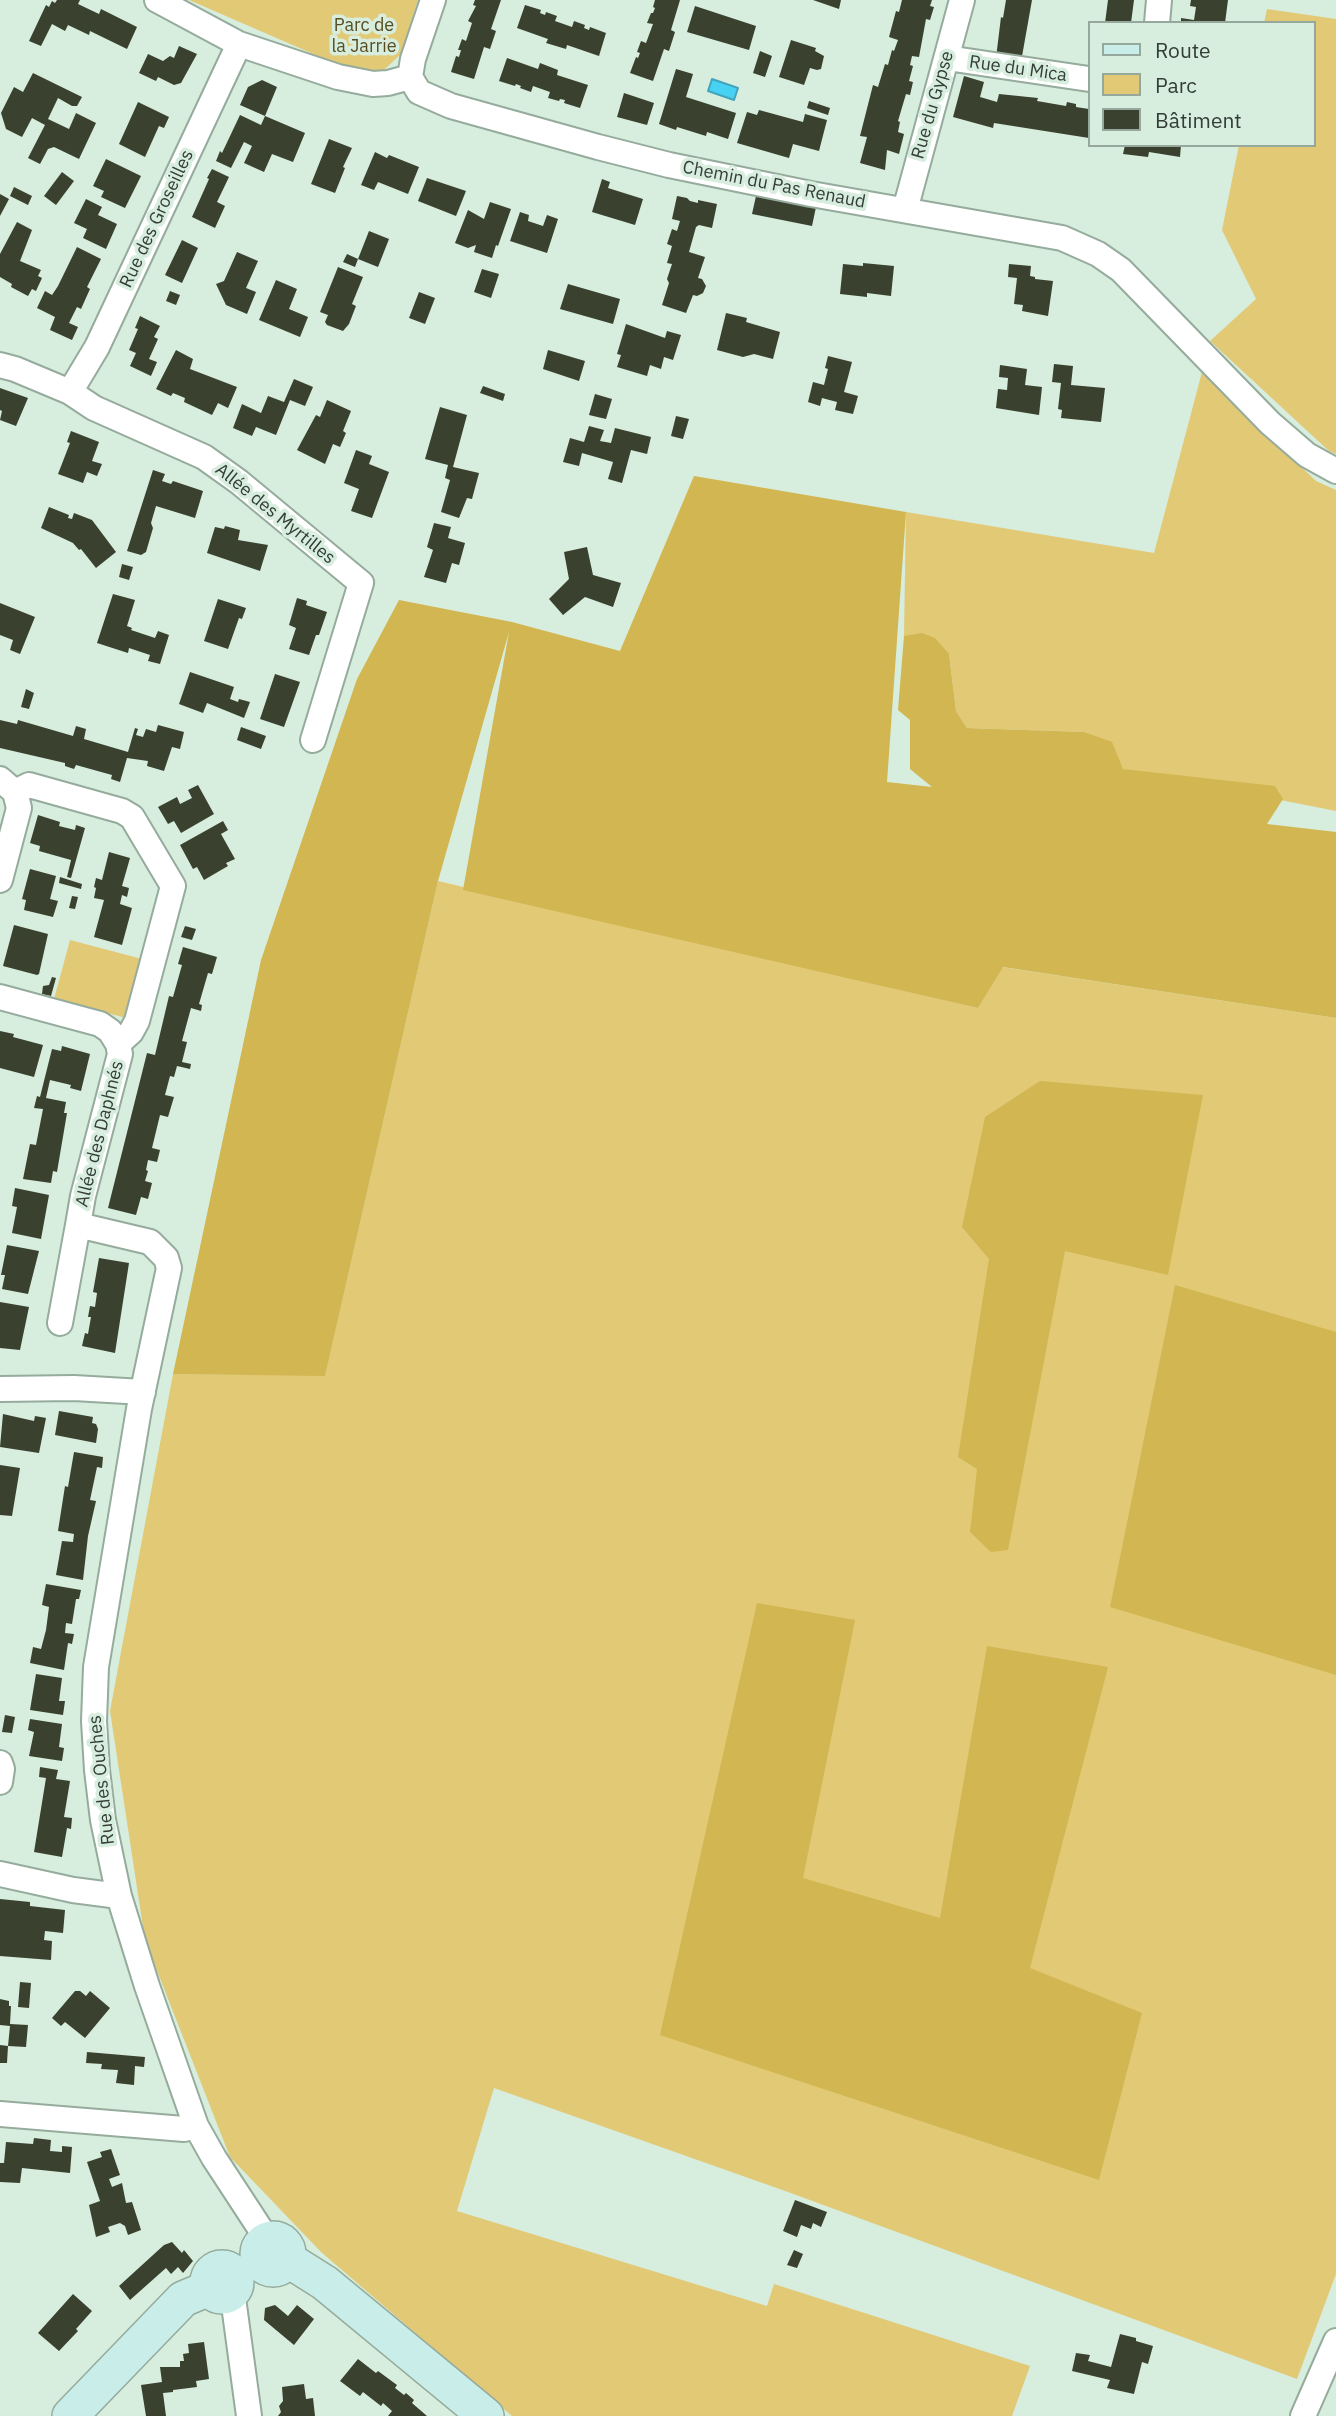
<!DOCTYPE html>
<meta charset="utf-8">
<style>
body{margin:0}
#map{position:relative;width:1336px;height:2416px;overflow:hidden;background:#d7edde;font-family:"IBM Plex Sans",sans-serif}
canvas{display:block}
.legend{position:absolute;left:1088px;top:21px;width:228px;height:126px;box-sizing:border-box;background:#d7edde;border:2px solid #96a79b;margin:0;padding:9px 12px;list-style:none;font-size:21px;color:#343d37}
.legend li{display:flex;align-items:center;gap:14px;height:35px}
.legend b{width:35px;border:2px solid #96a79b}
</style>
<div id="map">
<canvas width="1336" height="2416"></canvas>
<ul class="legend">
<li><b style="height:9px;background:#c9eeea"></b>Route</li>
<li><b style="height:19px;background:#e2c976"></b>Parc</li>
<li><b style="height:19px;background:#3a412f"></b>Bâtiment</li>
</ul>
</div>
<script>
const c = document.querySelector('canvas').getContext('2d');
c.lineJoin = 'round';
function paint(path, color) {
  c.fillStyle = color;
  c.fill(path, 'evenodd');
}
function toPath(rows) {
  const path = new Path2D();
  for (const r of rows) {
    if (r.length === 3) {
      path.moveTo(r[0] + r[2], r[1]);
      path.arc(r[0], r[1], r[2], 0, 2 * Math.PI);
      continue;
    }
    path.moveTo(r[0], r[1]);
    for (let i = 2; i < r.length; i += 2) path.lineTo(r[i], r[i + 1]);
  }
  return path;
}
function trace(path, color, width, dash) {
  c.strokeStyle = color;
  c.lineWidth = width;
  c.lineCap = dash ? 'butt' : 'round';
  c.setLineDash(dash || []);
  c.stroke(path);
}
function label(font, color, halo, rows, align = 'center') {
  c.font = font + ' "IBM Plex Sans",sans-serif';
  c.lineWidth = 7;
  c.setLineDash([]);
  c.textBaseline = 'middle';
  c.strokeStyle = halo;
  c.fillStyle = color;
  for (const [text, x, y, turn = 0] of rows) {
    c.save();
    c.translate(x, y);
    c.rotate((+turn || 0) * Math.PI / 180);
    c.textAlign = isNaN(turn) ? turn : align;
    if (halo) c.strokeText(text, 0, 0);
    c.fillText(text, 0, 0);
    c.restore();
  }
}
paint(toPath([
 [189,0,418,0,401,54,373,80],
 [1267,9,1336,19,1336,454,1329,451,1210,341,1256,299,1222,230,1239,145,1313,145,1313,23,1264,23],
 [1202,372,1316,481,1336,490,1336,811,1123,769,1084,732,967,728,956,711,949,654,904,636,906,512,1154,553],
 [438,881,978,1008,1002,967,1336,1018,1336,2274,1297,2379,788,2192,494,2088,457,2211,767,2306,774,2284,1030,2366,1012,2416,512,2416,321,2252,230,2157,145,1940,110,1711,173,1374,325,1375],
 [70,940,142,959,126,1018,54,999]
]), '#e2c976');
paint(toPath([
 [694,476,906,512,887,782,932,787,910,769,910,720,898,710,904,636,922,633,935,638,949,654,956,711,967,728,1084,732,1112,742,1123,769,1275,786,1283,799,1267,824,1336,832,1336,1018,1003,967,978,1008,463,890,509,632,438,881,325,1376,173,1374,261,960,357,679,399,600,512,622,620,651],
 [1040,1081,1203,1095,1168,1275,1065,1251,1008,1550,991,1552,970,1532,977,1469,958,1457,989,1259,962,1227,985,1117],
 [1175,1285,1336,1332,1336,1675,1110,1607],
 [757,1603,855,1620,803,1878,940,1918,987,1646,1108,1667,1030,1968,1142,2013,1099,2180,660,2035]
]), '#d2b651');
const water = toPath([
 [712,79,738,88,734,100,708,91,712,79]
]);
paint(water, '#47d1f3');
trace(water, '#41a5bb', 2);
paint(toPath([
 [57,0,80,0,78,4,99,14,101,9,137,27,127,49,90,31,89,35,68,25,65,31,52,24,41,46,29,41,46,5,49,7,52,1,55,3],
 [475,0,501,0,491,29,496,31,490,49,484,47,474,79,451,72,456,56,459,57,461,50,458,50,462,39,466,41,472,23,468,21,476,6,473,5],
 [655,0,680,0,671,30,675,32,669,51,664,49,653,81,630,73,636,57,638,58,640,53,637,52,641,41,646,43,653,24,647,23,651,13,653,13,655,8,653,7],
 [813,0,841,0,839,9],
 [902,0,932,0,930,6,934,7,930,20,926,19,919,57,912,56,910,65,913,66,909,81,913,82,910,95,906,94,898,121,900,122,898,132,904,134,899,154,887,150,885,170,860,163,867,137,860,136,873,85,878,87,885,64,888,65,892,50,894,51,898,40,889,37,896,11,899,12],
 [1006,0,1032,0,1021,62,996,58,1001,17,1003,18],
 [1108,0,1134,0,1131,23,1105,23],
 [1191,0,1228,0,1225,23,1181,23,1181,18,1194,20,1196,7,1190,6],
 [525,5,541,10,540,13,545,15,546,12,557,16,555,21,572,27,574,21,585,25,584,28,589,30,590,27,606,33,599,56,567,45,566,49,546,43,548,39,517,28],
 [695,6,756,26,749,50,687,32],
 [791,40,816,48,815,51,824,56,821,69,817,70,810,68,804,85,779,77],
 [179,46,197,54,181,83,174,85,158,77,156,81,139,73,148,54,163,61,170,56,174,58],
 [760,51,772,56,765,77,753,73],
 [507,58,538,69,540,63,558,70,557,75,588,85,580,108,564,103,565,100,560,99,559,101,548,98,550,92,533,86,531,92,520,88,521,86,516,84,515,86,499,81],
 [676,69,693,74,686,97,736,113,728,139,707,132,706,136,677,127,676,130,659,124],
 [33,73,82,97,77,106,72,106,58,98,48,119,69,129,76,113,96,123,79,159,54,147,48,149,40,164,28,158,45,125,32,118,22,137,6,129,1,113,14,87,23,92],
 [964,76,984,82,980,97,997,102,999,94,1038,98,1037,101,1066,106,1067,102,1076,104,1076,107,1089,109,1089,138,994,123,993,128,953,117],
 [262,80,277,87,265,116,240,105,248,87],
 [624,93,654,103,647,125,617,117],
 [809,101,830,108,828,115,807,108],
 [138,102,169,117,164,128,159,126,145,157,119,144],
 [759,110,803,122,805,114,827,120,819,151,793,144,789,158,737,143,747,112,757,115],
 [240,115,261,125,265,116,305,133,293,162,272,154,264,172,244,163,252,146,244,142,231,168,216,161,220,151,222,153],
 [329,139,352,148,343,167,345,168,335,193,311,184],
 [1125,145,1181,145,1180,157,1149,152,1148,157,1123,154],
 [375,152,387,158,389,155,419,167,408,194,378,182,374,190,361,185],
 [106,159,141,176,125,208,101,197,104,191,93,186],
 [212,169,229,177,217,202,225,206,215,228,192,217,209,179,207,178],
 [62,172,74,181,56,205,44,196],
 [427,178,466,191,456,216,418,201],
 [602,179,610,182,608,188,643,199,635,225,592,212],
 [14,187,32,196,28,205,10,196],
 [0,194,9,199,0,216],
 [677,196,687,198,690,201,698,203,698,200,717,204,712,228,699,225,696,227,689,252,705,257,698,278,702,279,706,286,703,293,697,296,693,295,686,313,662,305,669,283,667,279,672,264,667,263,672,246,667,244,672,229,677,231,680,221,672,219],
 [756,196,816,207,812,226,752,214],
 [86,199,102,207,98,215,117,224,106,249,83,238,87,229,74,223],
 [490,202,511,209,498,246,496,245,492,258,474,252,476,245,468,248,455,243,468,210,484,219],
 [520,212,529,215,528,221,543,226,547,215,558,219,547,253,510,241],
 [17,222,32,230,20,261,41,270,38,276,42,278,36,291,32,289,28,296,11,287,12,284,0,277,0,254],
 [369,231,389,239,378,267,358,259,355,267,343,262,347,254,358,259],
 [182,240,198,248,182,283,165,275],
 [77,247,101,259,87,287,90,289,81,309,77,307,69,323,78,327,72,340,50,330,55,317,37,308,45,291,52,295,58,286],
 [237,252,258,261,246,288,256,292,247,314,226,305,216,284,224,281],
 [863,263,894,266,891,296,867,293,867,297,840,294,843,264,863,266],
 [1009,264,1031,266,1030,276,1035,277,1035,279,1053,281,1048,316,1022,311,1023,305,1014,304,1017,278,1008,277],
 [338,267,363,277,352,304,356,306,349,324,343,331,327,325,325,322,328,315,320,312],
 [482,269,499,274,491,298,474,292],
 [276,280,297,289,289,309,308,317,300,337,259,320],
 [568,284,620,299,613,324,560,309],
 [170,291,180,295,176,305,166,301],
 [419,292,435,298,425,324,409,318],
 [726,313,747,318,746,322,780,332,773,359,754,354,743,357,717,350],
 [140,316,160,326,154,337,158,339,149,359,157,362,151,376,130,366,136,353,129,350,138,329,135,328],
 [626,324,665,338,667,331,681,335,673,360,664,357,661,369,650,365,647,376,617,367,621,355,617,354],
 [176,350,193,359,190,369,237,387,228,408,218,403,212,415,184,402,185,398,173,393,171,396,156,389],
 [548,350,585,361,579,381,543,369],
 [828,356,852,362,844,392,858,396,853,414,835,410,837,402,822,398,820,406,808,402,813,382,824,385,828,369,825,368],
 [1054,364,1073,366,1071,385,1105,388,1101,422,1061,418,1062,410,1058,409,1061,383,1052,382],
 [1000,365,1027,369,1025,385,1042,387,1039,415,996,408,998,389,1007,390,1008,378,999,377],
 [294,379,313,387,305,406,290,400,276,435,256,427,252,436,233,428,242,404,261,413,268,396,284,402],
 [483,386,505,394,503,401,480,393],
 [0,388,28,398,16,426,0,420,2,411,0,410],
 [595,394,612,399,606,419,589,415],
 [327,400,351,411,343,431,346,433,340,447,333,444,325,464,297,450,316,415,320,417],
 [440,407,467,415,453,467,479,473,472,499,467,498,459,518,441,512,450,480,445,478,448,465,425,459],
 [676,416,689,419,683,439,671,436],
 [589,426,604,430,600,441,611,443,615,428,651,437,647,454,631,450,622,483,608,479,613,462,582,453,579,466,563,462,570,438,584,442],
 [71,431,99,442,92,461,102,464,97,476,87,472,83,483,58,474,70,443,67,442],
 [356,450,372,456,369,464,389,472,372,518,351,511,359,489,344,483],
 [153,470,165,474,162,481,171,484,173,481,203,491,195,518,156,506,151,523,153,528,146,552,141,555,127,551],
 [49,507,69,515,68,518,72,519,74,513,92,520,116,552,96,568,81,549,79,550,73,543,41,528],
 [434,523,451,527,448,538,465,543,459,565,452,563,446,583,424,577,433,550,427,547],
 [225,526,240,530,238,540,268,545,260,571,207,553,215,527,224,529],
 [587,547,593,575,621,583,613,607,585,597,563,615,549,599,569,579,564,552],
 [122,564,133,567,129,580,119,577],
 [113,594,135,600,127,626,132,628,131,630,155,638,158,631,169,635,160,664,148,661,150,655,129,648,128,653,97,643],
 [297,598,307,601,306,605,327,612,319,635,316,635,309,655,289,649,296,628,289,625],
 [218,599,246,608,242,619,239,618,228,649,204,641],
 [0,603,35,617,20,654,10,650,13,640,0,635],
 [190,672,234,687,230,699,238,702,239,699,250,702,244,718,207,703,203,713,179,704],
 [275,674,300,682,284,727,260,719],
 [26,689,34,693,29,709,21,707],
 [0,720,17,724,18,720,73,736,76,726,86,729,84,739,128,752,135,728,138,729,136,735,143,737,146,729,156,732,158,725,184,732,180,749,172,747,164,771,147,766,148,761,127,758,120,782,111,779,112,775,76,765,74,769,65,766,65,763,0,748],
 [241,727,266,736,261,749,237,740],
 [198,785,214,814,181,833,174,821,168,824,158,807,177,797,180,804,192,798,188,790],
 [38,815,60,822,59,826,75,830,76,825,85,828,71,878,67,877,71,860,39,851,40,846,30,843],
 [223,821,228,830,221,834,235,859,226,863,228,866,204,880,197,867,193,869,180,845],
 [109,852,130,858,122,886,129,888,127,897,122,895,120,904,132,908,122,945,94,937,104,900,94,898,96,888,94,887,96,878,102,880],
 [30,869,56,876,50,899,58,901,53,917,24,910,26,900,22,899],
 [60,877,82,884,81,889,59,883],
 [72,896,78,897,75,909,69,908],
 [14,925,48,934,39,974,37,975,3,966],
 [185,926,196,929,192,940,181,937],
 [183,947,217,957,212,974,208,973,199,1004,202,1005,201,1011,191,1008,182,1041,187,1042,182,1062,191,1064,190,1069,177,1066,174,1077,170,1076,165,1095,174,1097,168,1117,160,1115,152,1148,160,1150,157,1162,148,1160,146,1170,148,1171,145,1181,152,1183,148,1199,141,1197,136,1215,108,1208,147,1053,155,1055,169,996,173,997,182,965,178,964],
 [52,977,56,978,51,996,42,994,43,986,49,985],
 [0,1031,14,1034,13,1037,43,1045,34,1077,0,1068],
 [62,1046,90,1054,81,1091,70,1088,71,1085,50,1080,46,1098,66,1102,64,1113,67,1113,57,1172,53,1171,51,1183,23,1179,30,1144,36,1145,43,1109,34,1108,37,1096,40,1097,52,1049,61,1051],
 [15,1188,49,1195,41,1239,12,1233,17,1207,12,1206],
 [7,1245,39,1251,28,1294,2,1289,5,1275,1,1275],
 [99,1258,129,1263,115,1353,82,1346,85,1333,88,1334,91,1317,88,1317,90,1306,95,1307,97,1293,93,1292],
 [0,1302,29,1307,20,1350,0,1348],
 [59,1411,93,1417,92,1423,96,1424,98,1429,96,1443,55,1435],
 [3,1414,34,1421,35,1416,46,1418,39,1453,0,1447],
 [74,1452,103,1457,102,1468,97,1467,90,1500,96,1501,88,1536,83,1580,56,1575,62,1541,73,1542,74,1534,58,1531,65,1486,68,1487],
 [0,1465,20,1468,12,1516,0,1515],
 [46,1584,81,1590,79,1599,76,1599,72,1624,66,1623,65,1633,74,1634,72,1644,68,1643,64,1670,30,1663,33,1647,41,1649,46,1630,49,1607,42,1605],
 [36,1674,62,1678,59,1701,65,1701,63,1715,30,1710],
 [5,1715,15,1717,12,1733,2,1732],
 [30,1719,62,1724,59,1747,64,1748,62,1761,29,1756,34,1732,28,1730],
 [40,1767,58,1770,56,1779,70,1781,64,1817,72,1818,71,1829,67,1828,62,1857,34,1852,46,1778,39,1777],
 [0,1899,30,1902,30,1906,65,1910,63,1933,45,1931,44,1940,52,1941,51,1960,0,1956],
 [20,1982,31,1983,29,2008,18,2007],
 [75,1991,80,1991,86,1996,90,1991,110,2008,85,2038,65,2022,61,2026,52,2018],
 [0,1999,9,2001,9,2006,11,2006,10,2024,28,2025,26,2047,8,2046,10,2026,0,2025],
 [0,2045,8,2046,7,2063,0,2063],
 [87,2052,145,2057,144,2067,135,2066,134,2085,116,2083,118,2070,101,2069,102,2064,86,2063],
 [34,2138,51,2140,50,2151,62,2152,62,2146,72,2147,70,2173,22,2168,20,2183,0,2182,0,2163,4,2163,6,2142,33,2144],
 [111,2149,120,2175,109,2179,112,2187,122,2183,126,2203,132,2202,141,2230,128,2235,125,2226,120,2223,108,2227,110,2232,96,2237,89,2205,100,2201,87,2162,102,2157,100,2152],
 [795,2200,827,2212,821,2227,813,2223,811,2229,801,2225,797,2237,783,2231],
 [172,2242,182,2253,184,2250,193,2261,183,2273,178,2267,171,2274,166,2268,130,2300,119,2286,164,2245],
 [794,2250,803,2254,797,2268,787,2265],
 [73,2294,92,2311,76,2329,78,2331,59,2351,38,2333],
 [275,2305,288,2316,297,2305,314,2319,294,2345,264,2320,265,2308],
 [1120,2334,1136,2338,1136,2341,1153,2346,1148,2364,1142,2362,1134,2394,1107,2388,1110,2380,1072,2371,1076,2353,1090,2355,1088,2361,1111,2367],
 [204,2342,209,2379,196,2381,197,2387,173,2390,173,2392,163,2393,166,2416,146,2416,141,2385,162,2382,160,2367,180,2367,180,2361,184,2361,183,2354,189,2353,188,2344],
 [358,2359,376,2373,378,2371,397,2385,395,2388,404,2395,406,2393,414,2400,412,2403,427,2416,388,2416,392,2411,383,2403,381,2406,363,2392,360,2396,340,2381],
 [304,2384,306,2399,313,2398,315,2416,278,2416,281,2412,279,2406,283,2401,282,2387]
]), '#3a412f');
const street = toPath([
 [157,0,239,44,338,77,373,84,388,83,410,77],
 [1157,23,1159,0],
 [947,58,1089,79],
 [410,77,419,92,451,106,598,147,669,165,811,194,1062,238,1098,254,1121,270,1270,423,1307,455,1336,471],
 [410,77,413,59,433,0],
 [905,210,962,0],
 [0,365,15,369,70,392,94,408,204,457,239,482,361,583,313,740],
 [70,392,97,347,239,44],
 [0,779,15,792,19,808,0,880],
 [15,792,29,785,122,811,132,817,173,886,137,1021,131,1032,118,1044],
 [0,997,100,1024,110,1031,118,1044,120,1054,83,1196,78,1225,150,1242,166,1258,169,1268,139,1409,96,1667,94,1721,97,1770,103,1820,119,1896,147,1986,196,2126,214,2158,267,2239],
 [60,1323,78,1225],
 [0,1389,74,1388,143,1392],
 [0,1763,2,1769,0,1782],
 [0,1874,73,1890,119,1896],
 [0,2114,184,2129,196,2126],
 [229,2295,234,2305,249,2416],
 [1303,2416,1336,2341]
]);
const secondary = toPath([
 [273,2254,15],
 [287,2259,325,2283,486,2416],
 [222,2282,14],
 [70,2416,183,2299,209,2288]
]);
trace(street, '#95ab9c', 28);
trace(secondary, '#95ab9c', 38);
trace(street, '#fff', 24);
trace(secondary, '#c9eeea', 35);
label('18px', '#584c22', '#d7edde', [
 ["Parc de",364,26],
 ["la Jarrie",364,47]
]);
label('18px', '#343d37', '#d7edde', [
 ["Rue du Mica",1018,69,8],
 ["Rue du Gypse",933,105,-74],
 ["Chemin du Pas Renaud",774,185,11],
 ["Rue des Groseilles",157,219,-65],
 ["Allée des Myrtilles",275,514,39],
 ["Allée des Daphnés",100,1134,-76],
 ["Rue des Ouches",102,1780,-96]
]);
</script>
